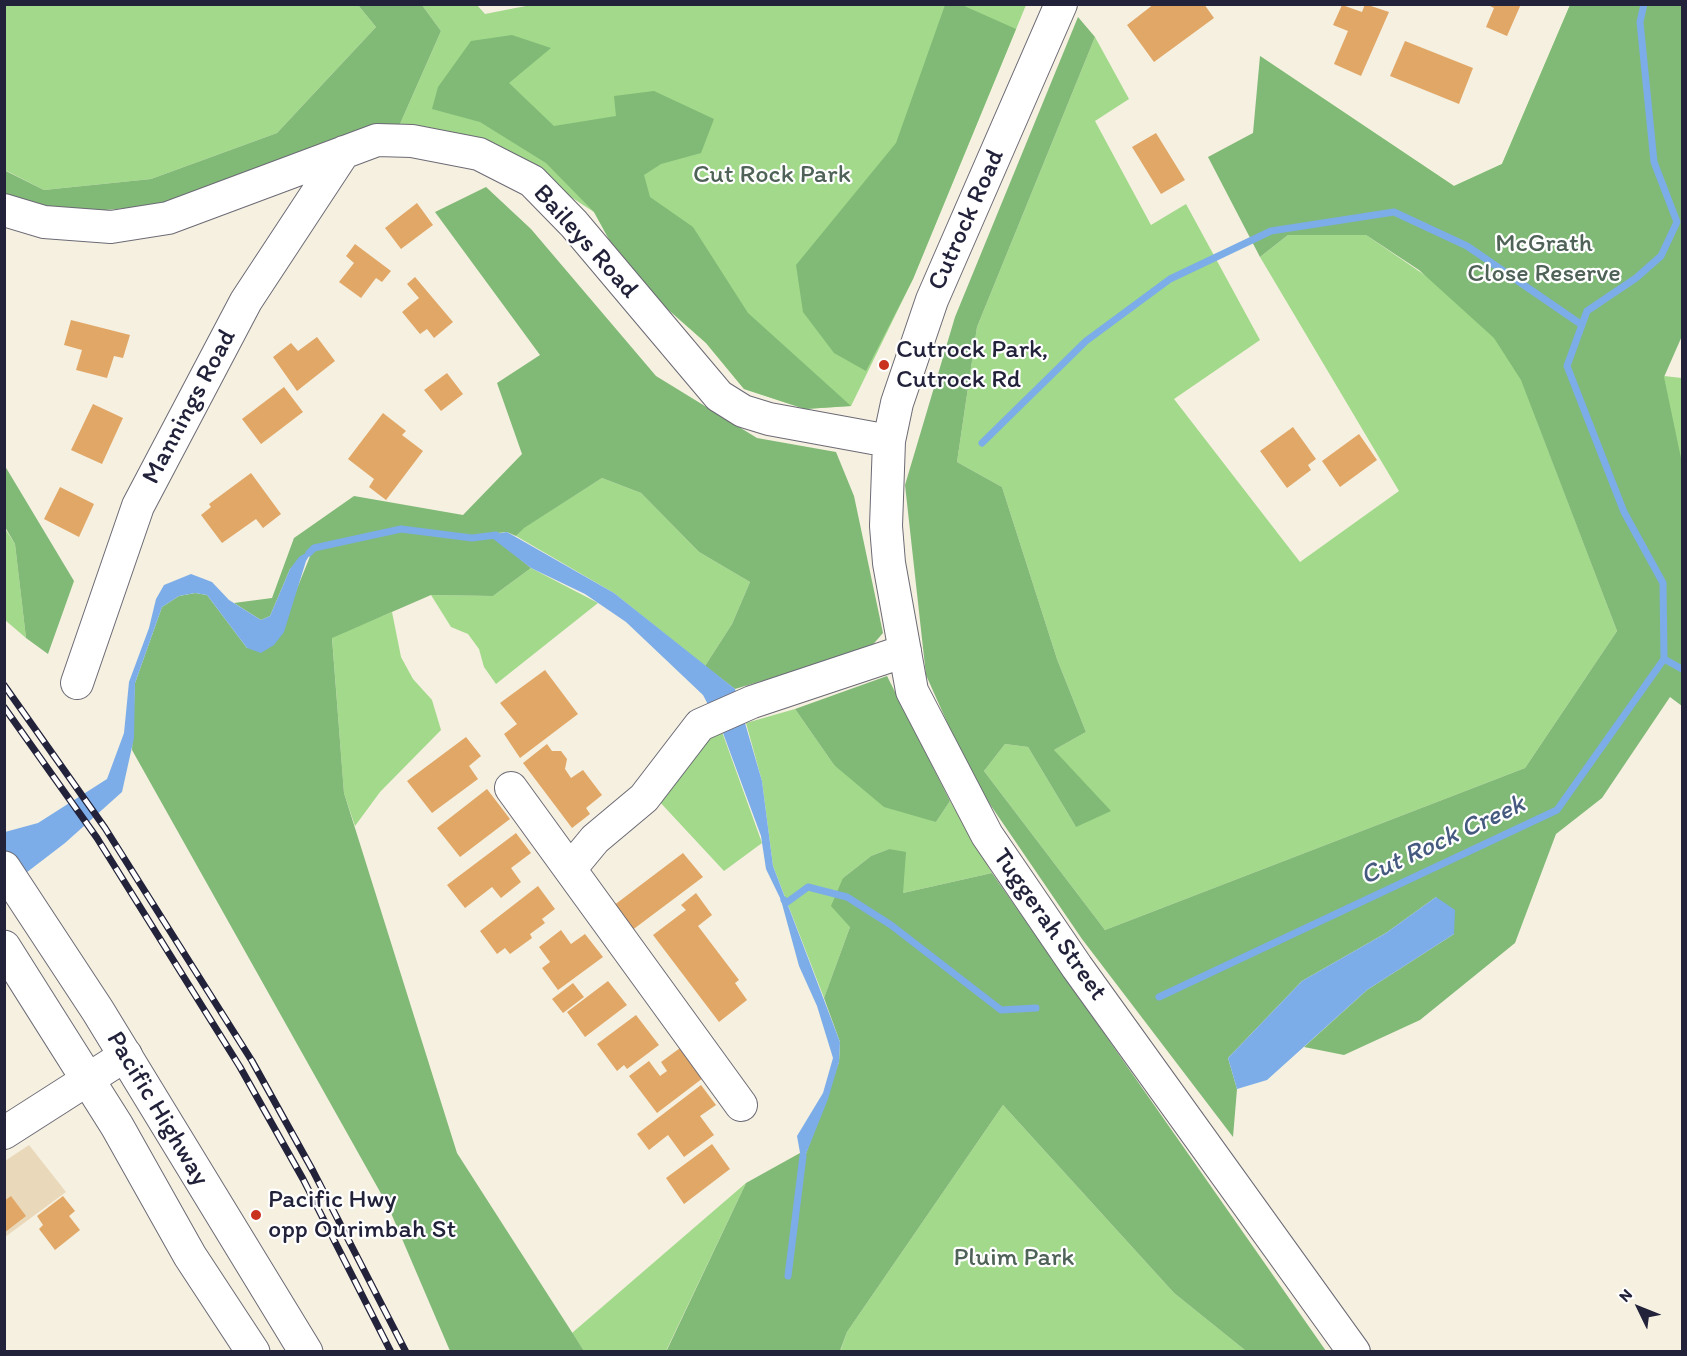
<!DOCTYPE html>
<style>
body{margin:0}
#map{position:relative;width:1687px;height:1356px;overflow:hidden;background:#f5f0e0;font-family:Itim,sans-serif}
canvas{display:block}
.frame{position:absolute;inset:0;border:6px solid #22223b;pointer-events:none}
.north{position:absolute;left:1609px;top:1278px;width:60px;height:60px;-webkit-text-stroke:4px #fff;paint-order:stroke;rotate:313deg;font-size:16px;font-weight:700;line-height:24px;text-align:center;color:#22223b}
.north::after{content:'';display:block;margin:auto;width:21px;height:27px;background:#22223b;clip-path:polygon(50% 0,100% 100%,50% 72%,0 100%)}
</style>
<div id="map">
<canvas width="1687" height="1356"></canvas>
<div class="frame"></div>
<div class="north">N</div>
</div>
<script>
const c = document.querySelector('canvas').getContext('2d');
c.lineJoin = 'round';
function paint(path, color) {
  c.fillStyle = color;
  c.fill(path, 'evenodd');
}
function toPath(rows) {
  const path = new Path2D();
  for (const r of rows) {
    path.moveTo(r[0], r[1]);
    for (let i = 2; i < r.length; i += 2) path.lineTo(r[i], r[i + 1]);
  }
  return path;
}
function trace(path, color, width, dash) {
  c.strokeStyle = color;
  c.lineWidth = width;
  c.lineCap = dash ? 'butt' : 'round';
  c.setLineDash(dash || []);
  c.stroke(path);
}
function label(font, color, halo, rows, align = 'center') {
  c.font = font + ' Itim,sans-serif';
  c.lineWidth = 4.5;
  c.setLineDash([]);
  c.textBaseline = 'middle';
  c.strokeStyle = halo;
  c.fillStyle = color;
  for (const [text, x, y, turn = 0] of rows) {
    c.save();
    c.translate(x, y);
    c.rotate((+turn || 0) * Math.PI / 180);
    c.textAlign = isNaN(turn) ? turn : align;
    if (halo) c.strokeText(text, 0, 0);
    c.fillText(text, 0, 0);
    c.restore();
  }
}
paint(toPath([
 [29,1145,66,1192,5,1237,5,1161]
]), '#ead8ba');
paint(toPath([
 [536,4,1026,5,913,279,851,406,805,409,744,389,706,343,628,274,594,212,480,138,396,133,441,31,422,5,477,5,485,14],
 [4,5,358,5,376,27,277,133,151,179,44,190,5,170],
 [1570,5,1664,376,1682,378,1682,614,1537,421,1617,631,1525,768,1105,930,984,771,1005,744,1028,747,1076,827,1054,750,1086,732,1057,659,1002,487,957,462,977,327,1095,37,1129,99,1095,121,1151,225,1186,204,1260,340,1174,399,1300,562,1399,491,1260,257,1288,235,1366,235,1429,278,1260,56,1454,186,1502,164],
 [602,478,641,493,699,552,750,582,732,624,705,666,614,593,516,536,523,528],
 [4,527,15,544,26,638,5,620],
 [531,568,598,603,496,684,484,667,479,649,468,634,451,627,431,595,493,596],
 [392,612,401,657,413,679,432,700,441,730,380,792,355,826,344,793,332,637],
 [795,709,834,765,936,822,950,801,992,873,903,893,889,849,871,856,843,878,850,927,824,998,773,866,762,781,746,723],
 [721,729,762,843,724,871,658,800,702,746],
 [1003,1105,1174,1293,1246,1351,840,1352,847,1332],
 [746,1183,666,1351,584,1351,572,1333]
]), '#a2d98b');
paint(toPath([
 [358,5,422,5,441,31,396,133,164,205,58,214,5,198,4,170,44,190,151,179,277,133,376,27],
 [945,5,962,5,1016,29,913,279,866,371,834,353,803,312,796,265,896,143],
 [1570,5,1682,5,1682,336,1664,377,1682,463,1682,706,1670,697,1602,798,1556,834,1515,943,1420,1020,1344,1055,1304,1047,1367,990,1454,934,1436,897,1386,933,1302,981,1228,1058,1237,1089,1233,1137,1082,939,972,778,926,675,905,485,955,317,1078,17,1095,37,977,327,957,462,1002,487,1057,659,1086,732,1054,750,1111,811,1076,827,1028,747,1005,744,984,771,1105,930,1525,768,1617,631,1521,380,1494,338,1419,270,1366,235,1288,235,1260,257,1208,157,1253,133,1260,56,1454,186,1502,164],
 [512,35,551,48,509,83,554,126,616,116,614,96,654,91,714,119,701,153,661,164,644,175,650,197,693,227,748,313,851,406,805,409,744,389,706,343,628,274,594,212,546,163,480,122,432,109,438,87,471,41],
 [486,187,531,229,656,376,757,438,836,452,854,496,883,633,869,649,735,689,705,666,732,624,750,582,699,552,641,493,602,478,524,528,516,536,507,532,489,534,531,568,493,596,431,595,332,638,344,793,457,1153,584,1351,450,1351,388,1206,132,750,135,683,162,607,179,596,195,593,207,595,247,648,294,596,313,549,290,569,270,616,261,620,234,603,272,598,294,538,354,496,463,515,522,454,497,383,540,355,435,212],
 [5,466,74,581,48,654,26,638,15,544,5,527],
 [887,676,950,801,936,822,884,807,834,765,795,709],
 [889,849,906,852,903,893,992,873,1326,1351,1246,1351,1174,1293,1003,1105,847,1332,840,1351,666,1352,746,1183,800,1153,803,1162,839,1062,840,1042,824,998,850,927,831,906,843,878,871,856]
]), '#81b977');
paint(toPath([
 [507,532,614,593,735,689,762,781,773,866,840,1042,839,1062,828,1099,802,1164,797,1136,823,1093,833,1058,817,1006,799,966,781,900,766,869,761,836,723,733,703,695,626,622,585,594,531,568,488,535],
 [314,548,306,561,284,632,274,645,261,653,247,648,207,595,195,593,179,596,162,607,135,683,134,738,122,792,65,843,5,889,5,832,38,823,107,779,124,733,129,682,149,628,156,599,164,585,191,574,212,582,229,600,261,620,270,616,290,569,299,557],
 [1436,897,1455,910,1454,934,1367,990,1267,1080,1237,1089,1228,1058,1302,981,1386,933]
]), '#7cade8');
trace(toPath([
 [1644,4,1640,22,1654,162,1677,222,1661,256,1636,278,1587,311,1567,366,1624,512,1663,583,1664,659],
 [982,443,1086,341,1170,279,1271,231,1394,212,1467,246,1582,325],
 [309,553,314,548,401,529,472,538,496,535],
 [784,900,786,903,808,887,847,897,891,925,1001,1010,1036,1008],
 [1159,997,1557,810,1664,659,1682,669],
 [788,1276,803,1156]
]), '#7cade8', 7);
paint(toPath([
 [1154,4,1204,4,1214,18,1154,62,1127,25],
 [1365,4,1389,12,1361,76,1334,64,1348,31,1333,25,1342,5,1362,12],
 [1486,4,1521,4,1507,36,1486,27,1494,8],
 [1405,41,1473,68,1459,104,1390,76],
 [1156,133,1185,180,1161,194,1132,147],
 [417,203,433,225,401,249,385,228],
 [355,244,391,271,382,282,376,278,361,298,339,282,354,263,346,256],
 [415,277,453,322,434,338,427,329,420,334,402,312,419,298,407,284],
 [71,320,130,335,123,358,114,356,107,378,76,370,82,350,64,345],
 [317,337,335,361,297,391,273,357,291,343,298,351],
 [447,373,463,394,441,411,424,390],
 [284,387,303,412,261,444,242,419],
 [93,404,123,418,102,464,71,450],
 [383,413,406,431,402,435,423,451,386,500,369,487,374,479,348,459],
 [1293,427,1316,459,1308,465,1311,470,1287,488,1260,451],
 [1359,434,1377,460,1340,487,1322,461],
 [251,473,281,514,263,528,256,519,222,543,201,515,211,507,209,504],
 [60,487,94,504,79,537,44,519],
 [545,670,578,714,520,758,504,734,517,724,500,703],
 [466,737,481,756,469,766,478,779,432,813,407,781],
 [547,744,552,751,561,751,567,759,565,769,571,778,583,770,602,795,586,808,590,814,572,828,523,763],
 [487,789,510,819,460,857,437,828],
 [516,833,531,853,511,868,521,882,501,898,492,887,465,908,447,885],
 [683,853,703,877,631,931,613,906],
 [538,886,555,909,542,919,545,923,530,934,532,938,510,954,505,948,497,954,480,931],
 [696,893,712,915,698,926,739,980,735,983,747,1000,719,1022,653,935,686,910,681,905],
 [561,930,571,944,585,934,603,957,558,990,542,968,550,962,539,947],
 [608,981,627,1005,585,1037,567,1012],
 [573,983,584,997,563,1013,552,999],
 [636,1015,659,1045,627,1069,624,1065,617,1071,597,1044],
 [680,1048,703,1078,657,1113,629,1076,649,1061,660,1076,667,1071,661,1062],
 [701,1085,716,1105,700,1116,714,1135,684,1157,668,1135,649,1150,637,1134],
 [712,1144,730,1169,684,1204,666,1178],
 [11,1196,26,1216,4,1233,4,1201],
 [63,1196,75,1211,69,1216,80,1230,55,1250,39,1229,43,1225,37,1216]
]), '#e1a767');
const minor = toPath([
 [1061,4,932,300,897,403,889,441,886,526,889,563,912,691,987,835,1077,967,1354,1352],
 [4,210,44,222,111,227,168,218,377,140,412,141,479,154,532,181,574,224,719,396,743,411,769,419,889,441],
 [77,683,138,506,246,301,344,152],
 [511,788,741,1105],
 [571,868,595,839,644,798,700,725,752,702,905,651],
 [4,1133,126,1055]
]);
const major = toPath([
 [4,868,98,1011,306,1352],
 [4,947,117,1126,190,1256,253,1352]
]);
trace(minor, '#6c6a75', 34);
trace(major, '#6c6a75', 35);
trace(minor, '#fff', 32);
trace(major, '#fff', 33);
const rail = toPath([
 [4,685,105,828,252,1061,313,1171,406,1352],
 [4,707,97,838,240,1067,303,1179,391,1352]
]);
trace(rail, '#22223b', 7);
trace(rail, '#fff', 4.5, [14]);
for (const [x, y, r, color] of [
 [884,365,6,"#c8321e"],
 [256,1215,6,"#c8321e"]
]) {
  const dot = new Path2D();
  dot.arc(x, y, r, 0, 2 * Math.PI);
  c.fillStyle = color;
  c.fill(dot);
  trace(dot, '#fff', 2);
}
label('26px', '#4f6257', '#fff', [
 ["Cut Rock Park",772,175],
 ["McGrath",1544,244],
 ["Close Reserve",1544,274],
 ["Pluim Park",1014,1258]
]);
label('26px', '#22223b', '#fff', [
 ["Cutrock Road",967,220,-66],
 ["Baileys Road",585,242,48],
 ["Mannings Road",190,407,-62],
 ["Tuggerah Street",1049,925,55],
 ["Pacific Highway",157,1109,59]
]);
label('26px', '#22223b', '#fff', [
 ["Cutrock Park,",896,350],
 ["Cutrock Rd",896,380],
 ["Pacific Hwy",268,1200],
 ["opp Ourimbah St",268,1230]
], 'left');
label('italic 27px', '#465a80', '#fff', [
 ["Cut Rock Creek",1443,841,-25]
]);
</script>
